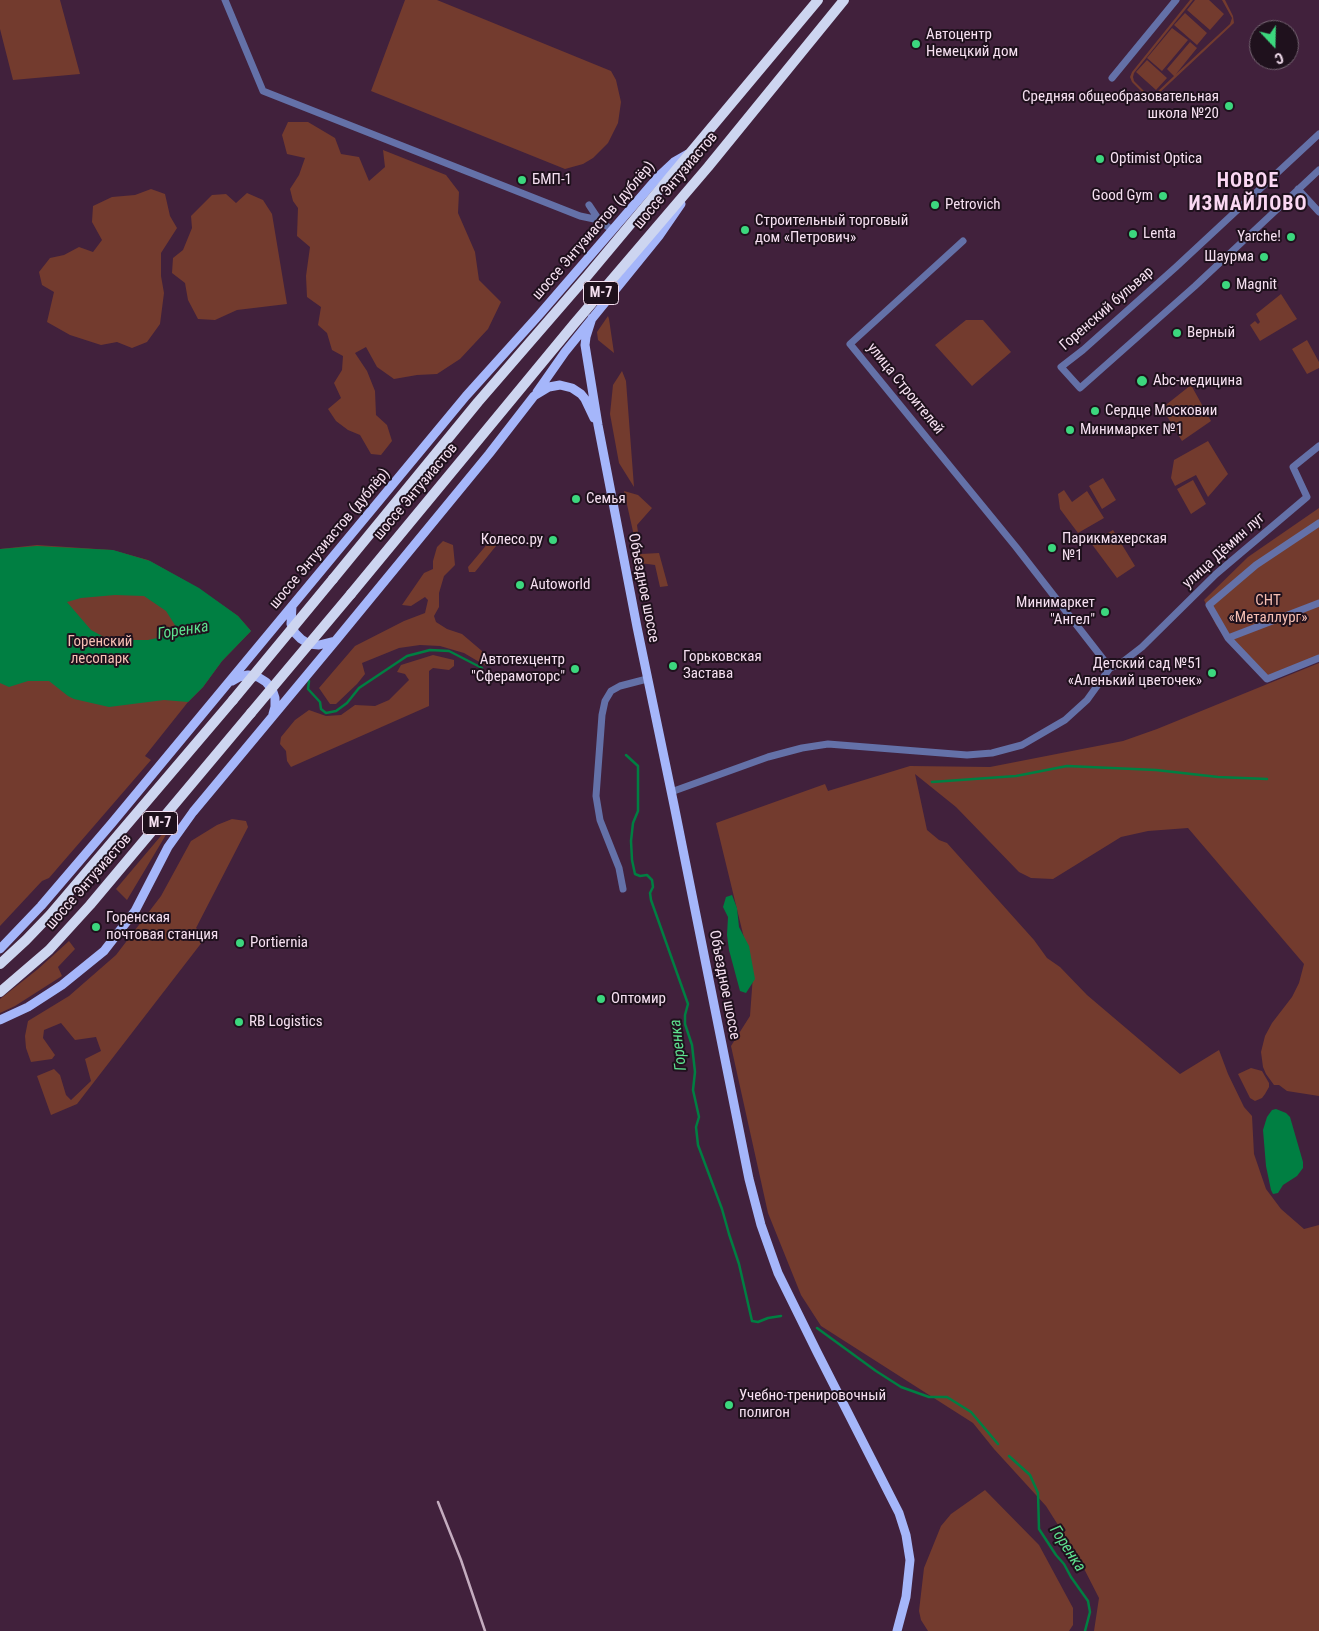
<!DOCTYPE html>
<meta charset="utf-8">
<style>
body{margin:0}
#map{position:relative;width:1319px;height:1631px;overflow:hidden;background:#41213c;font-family:"Roboto Condensed",sans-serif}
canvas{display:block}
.north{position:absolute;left:1249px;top:20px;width:50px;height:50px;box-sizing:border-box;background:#1f111d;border:1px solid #756472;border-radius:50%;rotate:159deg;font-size:14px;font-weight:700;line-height:20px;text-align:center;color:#f6e0f1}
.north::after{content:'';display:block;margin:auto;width:18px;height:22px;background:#3cd77e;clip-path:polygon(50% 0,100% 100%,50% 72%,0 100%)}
</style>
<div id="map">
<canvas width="1319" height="1631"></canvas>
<div class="north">С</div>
</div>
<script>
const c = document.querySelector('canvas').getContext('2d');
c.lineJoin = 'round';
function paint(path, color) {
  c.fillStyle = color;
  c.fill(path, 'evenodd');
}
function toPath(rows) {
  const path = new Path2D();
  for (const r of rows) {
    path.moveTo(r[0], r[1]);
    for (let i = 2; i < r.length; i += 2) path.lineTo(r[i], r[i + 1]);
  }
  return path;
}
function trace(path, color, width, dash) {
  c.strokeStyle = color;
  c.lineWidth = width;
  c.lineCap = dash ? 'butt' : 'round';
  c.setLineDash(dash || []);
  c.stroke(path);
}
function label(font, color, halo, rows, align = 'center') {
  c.font = font + ' "Roboto Condensed",sans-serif';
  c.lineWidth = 4;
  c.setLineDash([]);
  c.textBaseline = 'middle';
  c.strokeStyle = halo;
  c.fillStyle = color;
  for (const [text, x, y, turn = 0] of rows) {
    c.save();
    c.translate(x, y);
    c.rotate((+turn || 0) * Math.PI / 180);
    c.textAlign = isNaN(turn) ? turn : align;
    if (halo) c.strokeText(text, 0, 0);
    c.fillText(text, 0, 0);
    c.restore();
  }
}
paint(toPath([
 [0,0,60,0,80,74,13,80,0,29],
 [405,0,437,0,611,71,616,80,621,102,618,123,608,143,593,158,583,164,565,169,371,91],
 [1190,0,1193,0,1134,73,1133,77,1134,81,1146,93,1155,94,1174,76,1167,69,1190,42,1197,48,1176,74,1230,24,1232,18,1222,0,1225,0,1233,16,1234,23,1156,96,1150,97,1145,95,1132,82,1130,77,1132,72],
 [1195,0,1209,0,1224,14,1210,30,1187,10],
 [1185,13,1207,33,1197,45,1174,25],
 [1172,28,1188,40,1162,71,1147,58],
 [1147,60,1167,78,1156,90,1136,72],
 [288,122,308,122,335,138,341,154,359,157,369,181,385,167,383,150,446,175,459,192,458,213,475,252,479,280,501,302,488,329,460,359,437,374,417,375,394,379,377,367,366,347,355,353,367,371,375,391,376,415,387,425,392,441,381,455,371,454,360,435,348,430,336,421,328,409,341,398,334,383,342,370,343,356,332,350,327,333,318,325,321,307,307,297,306,276,310,247,297,236,298,208,293,201,290,189,299,175,305,158,287,154,282,135],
 [151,189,165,194,170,216,177,228,161,253,161,276,164,293,160,324,147,342,132,348,117,342,101,345,70,335,47,322,54,292,42,285,39,272,50,258,64,255,79,247,93,252,102,240,92,222,93,206,112,197,135,195],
 [247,193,263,200,272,214,287,304,237,310,215,320,198,319,188,300,185,283,172,273,173,258,183,250,192,228,191,216,212,195,226,194,236,203],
 [1281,294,1297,319,1260,341,1250,325,1255,321,1258,324,1260,322,1256,314],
 [608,316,609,319,614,353,598,340,597,332],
 [966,320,983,320,1011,352,972,386,935,345],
 [1307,340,1319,362,1319,368,1307,374,1292,349],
 [622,371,626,381,634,487,619,463,610,414,613,385],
 [1191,385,1211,421,1182,441,1162,408],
 [1208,441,1228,474,1208,497,1196,475,1175,486,1171,478,1174,460],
 [1103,478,1116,500,1102,509,1089,486],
 [1193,480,1206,504,1191,514,1177,489],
 [1064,490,1072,502,1087,491,1104,518,1078,533,1060,509,1058,494],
 [624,491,638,495,652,508,637,525,641,554,659,553,668,586,660,587,655,565,640,563],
 [1319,508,1319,661,1268,681,1226,638,1216,625,1204,600,1248,557],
 [1113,530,1135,566,1117,578,1091,543],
 [498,535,501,538,500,541,475,572,469,572,468,567,494,536],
 [443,541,453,545,455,565,444,576,439,593,439,607,434,616,436,622,447,629,462,634,482,651,488,660,486,666,464,653,440,646,420,645,399,648,362,663,365,674,357,684,336,704,330,704,319,688,355,646,404,621,425,613,428,600,425,597,411,606,402,605,424,573,433,569,433,561,437,547],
 [37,545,112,550,148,560,198,588,238,616,251,631,222,661,203,687,188,702,145,756,151,760,49,878,42,881,0,926,0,549],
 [433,655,454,660,454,666,449,670,433,668,429,671,429,706,291,767,287,761,286,751,280,744,281,737,295,720,309,710,326,716,341,715,355,705,375,706,389,700,409,680,405,674,397,672,401,665],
 [1319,663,1319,1096,1287,1091,1279,1085,1274,1085,1266,1074,1263,1067,1261,1052,1265,1036,1272,1023,1292,997,1299,983,1304,964,1188,828,1148,831,1121,837,1053,879,1031,878,1019,872,956,807,915,774,927,830,939,840,947,843,1034,940,1047,958,1060,967,1087,995,1180,1074,1219,1050,1228,1074,1244,1107,1252,1116,1254,1154,1266,1189,1281,1209,1304,1229,1319,1225,1319,1631,1094,1631,1099,1598,1077,1555,1046,1506,994,1449,973,1423,821,1326,801,1295,768,1213,731,1046,750,1016,753,975,716,823,825,784,828,791,910,766,990,767,1123,741,1157,729],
 [176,818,127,900,116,889],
 [232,819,246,821,248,827,196,928,206,937,77,1104,51,1115,37,1076,54,1069,60,1075,66,1095,71,1100,91,1081,85,1059,101,1051,96,1037,75,1040,61,1023,44,1030,43,1038,55,1055,52,1059,31,1062,26,1048,25,1036,28,1021,69,996,116,955,161,896,191,841,217,825],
 [69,941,75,949,58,967,62,976,15,1006,0,1013,0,999,38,969],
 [1251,1068,1262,1071,1269,1083,1269,1087,1265,1094,1262,1098,1255,1101,1250,1098,1238,1074],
 [985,1490,1039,1545,1073,1608,1073,1625,1069,1631,928,1631,921,1620,919,1611,924,1568,941,1526,951,1514]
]), '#733b2e');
paint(toPath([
 [37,546,113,550,150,561,199,588,238,616,251,631,222,661,203,687,188,702,164,700,109,707,74,699,68,696,49,681,28,681,9,687,0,683,0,549],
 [115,595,144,596,166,611,180,633,148,640,119,640,104,637,91,630,67,602,81,598],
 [732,895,737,908,739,927,749,946,755,979,746,993,740,991,729,950,727,935,728,917,723,907,726,897],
 [1276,1109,1286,1113,1290,1117,1303,1162,1303,1168,1297,1176,1283,1185,1278,1193,1273,1194,1271,1190,1266,1166,1263,1130,1267,1117,1272,1110]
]), '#007f42');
trace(toPath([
 [309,681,308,689,320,702,321,709,326,713,336,711,347,703,359,688,407,656,430,650,449,651,482,668],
 [626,755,638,766,638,811,633,823,631,841,632,860,635,874,640,876,647,875,652,880,653,887,650,893,651,900,688,1004,685,1015,685,1024,692,1045,695,1072,693,1090,699,1117,696,1127,698,1145,722,1209,729,1234,739,1264,752,1321,758,1322,768,1318,781,1316],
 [932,782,1016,776,1067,766,1156,770,1218,777,1267,779],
 [817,1328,876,1371,901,1387,929,1397,947,1397,971,1412,998,1444],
 [1009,1456,1030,1475,1038,1493,1039,1529,1056,1555,1064,1564,1071,1577,1088,1601,1090,1612,1085,1631]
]), '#007f42', 2.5);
trace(toPath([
 [225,0,263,91,580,216,599,220],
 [1112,78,1176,0],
 [1319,134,1176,267,1083,350,1061,367,1080,388,1195,286,1319,170],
 [1298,189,1319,212],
 [589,205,599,220,612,230],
 [963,241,850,344,1016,547,1110,668],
 [1319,603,1228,638,1267,679,1319,658],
 [1228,638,1209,605,1256,565,1319,523],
 [1110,668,1120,664,1142,647,1216,574,1307,497,1293,467,1319,446],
 [671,792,768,757,802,748,828,744,967,755,992,753,1022,745,1065,720,1087,700,1110,668],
 [623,889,619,868,600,820,596,796,602,715,605,701,611,691,620,686,647,679]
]), '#6471a8', 7);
trace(toPath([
 [592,318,586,337,585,345,598,425,637,627,674,805,749,1179,761,1225,778,1273,817,1352,899,1513,906,1535,910,1560,906,1597,897,1631],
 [537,392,565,352,659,236,681,204],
 [292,606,291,624,295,633,301,639,309,644,319,645,335,641],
 [232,681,239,677,248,675,258,677,266,682,272,689,275,698,275,707,273,714],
 [0,949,41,906,112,823,466,396,539,315,659,176,674,162,688,154],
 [0,1020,28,1007,62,985,104,951,135,911,168,847,193,812,337,639,489,454,534,396,549,387,560,385,572,388,581,394,585,399,594,418]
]), '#a5b6fa', 9);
trace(toPath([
 [333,579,478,402,588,275,818,0],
 [351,594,574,324,708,167,844,0],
 [0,964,26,940,50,915,233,700],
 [0,992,49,950,90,905,251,713]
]), '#cdd5f0', 10);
trace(toPath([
 [438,1502,461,1560,485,1631]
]), '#c4acbf', 2.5);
trace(toPath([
 [233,700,333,579],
 [251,713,351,594]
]), '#cdd5f0', 10);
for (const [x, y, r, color] of [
 [916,44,5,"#3cd77e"],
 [1229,106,5,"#3cd77e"],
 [1100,159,5,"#3cd77e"],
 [522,180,5,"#3cd77e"],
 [1163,196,5,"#3cd77e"],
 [935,205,5,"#3cd77e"],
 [745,230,5,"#3cd77e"],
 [1133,234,5,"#3cd77e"],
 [1291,237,5,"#3cd77e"],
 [1264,257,5,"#3cd77e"],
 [1226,285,5,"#3cd77e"],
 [1177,333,5,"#3cd77e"],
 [1142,381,6,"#3cd77e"],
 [1095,411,5,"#3cd77e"],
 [1070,430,5,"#3cd77e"],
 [576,499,5,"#3cd77e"],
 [553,540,5,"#3cd77e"],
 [1052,548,5,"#3cd77e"],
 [520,585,5,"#3cd77e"],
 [1105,612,5,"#3cd77e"],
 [673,666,5,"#3cd77e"],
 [575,669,5,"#3cd77e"],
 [1212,673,5,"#3cd77e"],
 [96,927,5,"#3cd77e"],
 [240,943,5,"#3cd77e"],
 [601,999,5,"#3cd77e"],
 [239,1022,5,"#3cd77e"],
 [729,1405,5,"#3cd77e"]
]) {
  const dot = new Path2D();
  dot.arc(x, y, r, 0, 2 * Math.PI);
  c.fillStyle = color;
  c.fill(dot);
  trace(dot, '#1f111d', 2);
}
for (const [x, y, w] of [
 [601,293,35],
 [160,823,35]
]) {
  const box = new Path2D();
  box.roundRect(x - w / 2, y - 11.5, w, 23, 4);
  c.fillStyle = '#1f111d';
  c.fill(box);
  trace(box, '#f6e0f1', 1);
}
label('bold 14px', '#f6e0f1', null, [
 ["М-7",601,293],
 ["М-7",160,823]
]);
label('15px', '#f6e0f1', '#1f111d', [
 ["Автоцентр",926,35],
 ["Немецкий дом",926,52],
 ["Средняя общеобразовательная",1219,97,"right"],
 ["школа №20",1219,114,"right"],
 ["Optimist Optica",1110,159],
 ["БМП-1",532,180],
 ["Good Gym",1153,196,"right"],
 ["Petrovich",945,205],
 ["Строительный торговый",755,221],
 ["дом «Петрович»",755,238],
 ["Lenta",1143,234],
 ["Yarche!",1281,237,"right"],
 ["Шаурма",1254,257,"right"],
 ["Magnit",1236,285],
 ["Верный",1187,333],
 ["Abc-медицина",1153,381],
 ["Сердце Московии",1105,411],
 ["Минимаркет №1",1080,430],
 ["Семья",586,499],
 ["Парикмахерская",1062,539],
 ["№1",1062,556],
 ["Колесо.ру",543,540,"right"],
 ["Autoworld",530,585],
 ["Минимаркет",1095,603,"right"],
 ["\"Ангел\"",1095,620,"right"],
 ["Горьковская",683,657],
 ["Застава",683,674],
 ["Автотехцентр",565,660,"right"],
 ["\"Сферамоторс\"",565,677,"right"],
 ["Детский сад №51",1202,664,"right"],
 ["«Аленький цветочек»",1202,681,"right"],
 ["Горенская",106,918],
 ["почтовая станция",106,935],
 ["Portiernia",250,943],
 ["Оптомир",611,999],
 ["RB Logistics",249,1022],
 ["Учебно-тренировочный",739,1396],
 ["полигон",739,1413]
], 'left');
label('15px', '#f6e0f1', '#1f111d', [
 ["шоссе Энтузиастов",676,181,-50],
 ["шоссе Энтузиастов (дублёр)",594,231,-49],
 ["Горенский бульвар",1107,309,-41],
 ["улица Строителей",905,389,51],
 ["шоссе Энтузиастов",416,492,-50],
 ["шоссе Энтузиастов (дублёр)",330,539,-50],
 ["улица Дёмин луг",1224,551,-42],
 ["Объездное шоссе",643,588,79],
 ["шоссе Энтузиастов",89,882,-49],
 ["Объездное шоссе",724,985,79]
]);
label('15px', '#f6bfb3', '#1f111d', [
 ["СНТ",1268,601],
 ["«Металлург»",1268,618],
 ["Горенский",100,642],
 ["лесопарк",100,659]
]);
label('italic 16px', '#5ee18f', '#1f111d', [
 ["Горенка",183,631,-9],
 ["Горенка",679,1045,-97],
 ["Горенка",1067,1549,57]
]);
c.letterSpacing = '1px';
label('bold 20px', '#fbd8f3', '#1f111d', [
 ["НОВОЕ",1248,182],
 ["ИЗМАЙЛОВО",1248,205]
]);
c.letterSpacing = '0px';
</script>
